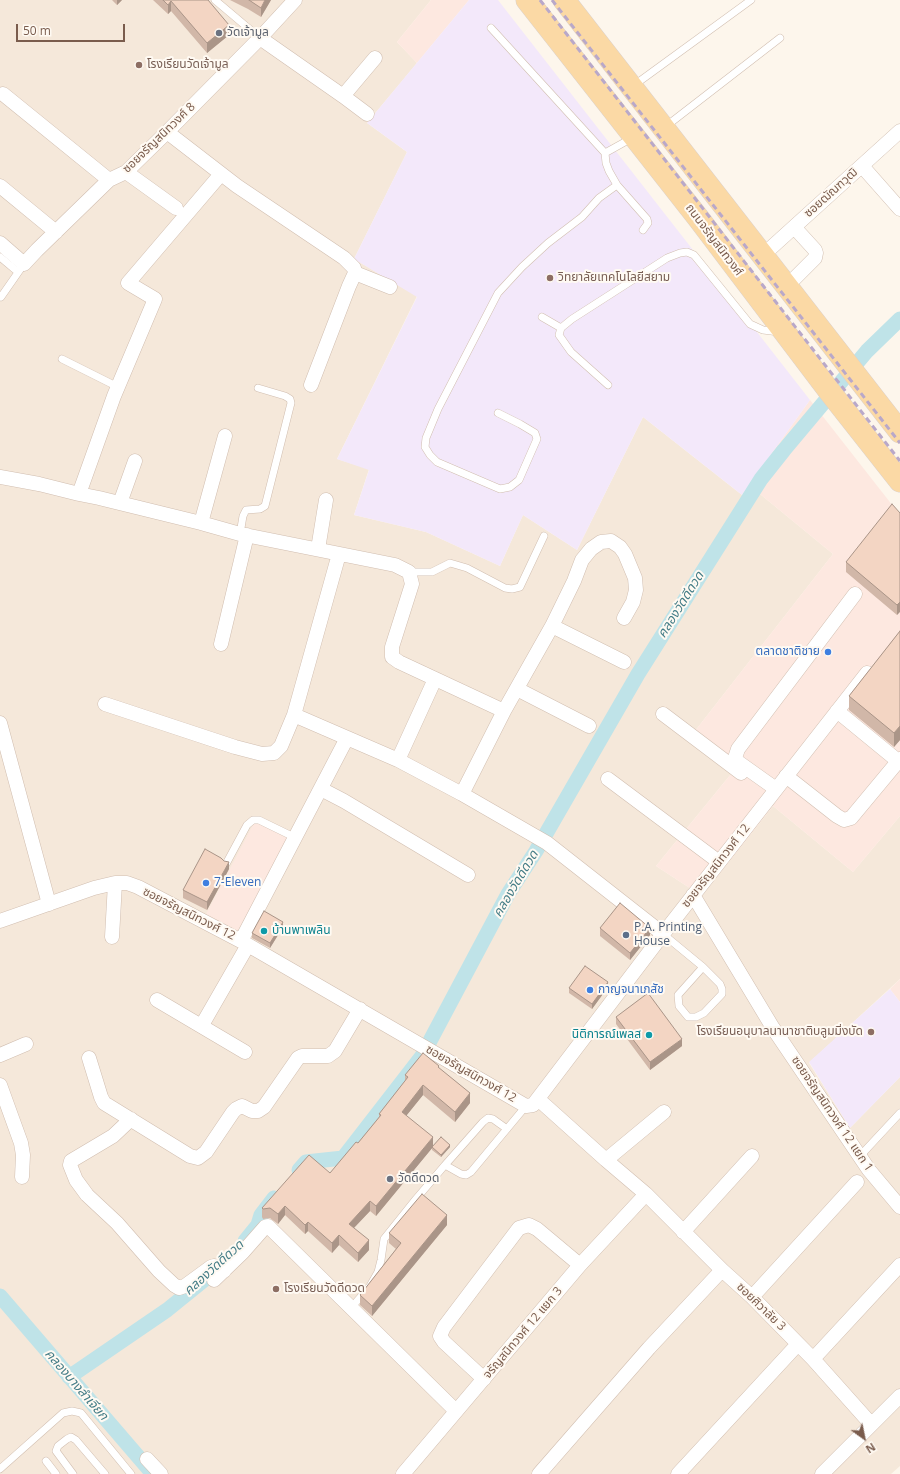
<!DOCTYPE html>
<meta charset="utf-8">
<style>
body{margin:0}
#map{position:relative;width:900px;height:1474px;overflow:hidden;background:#fdf6ec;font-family:"Open Sans",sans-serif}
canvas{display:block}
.north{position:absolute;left:844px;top:1418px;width:40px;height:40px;-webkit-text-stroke:3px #fffaf3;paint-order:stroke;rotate:147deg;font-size:11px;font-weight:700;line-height:16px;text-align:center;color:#7a5c4d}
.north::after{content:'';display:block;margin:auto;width:14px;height:18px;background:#7a5c4d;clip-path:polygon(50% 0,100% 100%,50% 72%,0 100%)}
.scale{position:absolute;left:16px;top:24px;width:109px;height:18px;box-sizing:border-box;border:2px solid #7a5c4d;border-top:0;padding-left:5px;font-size:12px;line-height:14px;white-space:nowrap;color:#7a5c4d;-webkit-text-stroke:3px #fffaf3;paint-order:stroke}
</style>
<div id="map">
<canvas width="900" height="1474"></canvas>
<div class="north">N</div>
<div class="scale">50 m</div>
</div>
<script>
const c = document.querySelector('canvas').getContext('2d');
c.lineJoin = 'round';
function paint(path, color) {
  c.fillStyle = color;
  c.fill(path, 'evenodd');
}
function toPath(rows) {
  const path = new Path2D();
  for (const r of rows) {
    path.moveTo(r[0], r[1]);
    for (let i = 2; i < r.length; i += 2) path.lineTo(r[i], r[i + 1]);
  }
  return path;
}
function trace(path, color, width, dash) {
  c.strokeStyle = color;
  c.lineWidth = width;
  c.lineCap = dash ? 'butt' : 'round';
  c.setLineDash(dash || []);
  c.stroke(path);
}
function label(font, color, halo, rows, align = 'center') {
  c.font = font + ' "Open Sans","Noto Sans Thai",sans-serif';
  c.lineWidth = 4;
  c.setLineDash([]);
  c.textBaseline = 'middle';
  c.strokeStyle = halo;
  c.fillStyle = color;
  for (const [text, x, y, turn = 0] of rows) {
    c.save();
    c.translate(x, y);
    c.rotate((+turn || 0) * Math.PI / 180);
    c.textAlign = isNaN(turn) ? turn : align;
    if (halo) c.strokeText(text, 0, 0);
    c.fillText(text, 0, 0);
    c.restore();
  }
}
paint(toPath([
 [0,0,431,0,397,42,417,63,367,123,407,152,354,259,417,296,337,459,369,469,354,515,426,532,500,566,523,515,577,550,643,417,742,495,749,485,833,554,688,740,731,774,656,866,702,896,773,806,853,872,900,816,900,979,809,1063,850,1128,900,1077,900,1466,891,1474,0,1474]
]), '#f5e8da');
paint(toPath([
 [431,0,469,0,417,63,397,42],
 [810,400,900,515,900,816,853,872,773,806,702,896,656,866,731,774,688,740,833,554,749,485],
 [255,821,287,838,238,931,206,914],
 [900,979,900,1002,890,989]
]), '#fde8e0');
paint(toPath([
 [469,0,498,0,810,400,742,495,643,417,577,550,523,515,500,566,426,532,354,515,369,470,337,459,417,297,354,259,407,152,367,123],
 [890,989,900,1002,900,1077,850,1128,809,1062]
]), '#f3e8fa');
trace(toPath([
 [299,1170,306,1162,343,1158,422,1056,508,894,536,851,638,674,761,479,784,450,867,351,900,319],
 [245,1241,258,1225,261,1215,274,1198],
 [0,1296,153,1474],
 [69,1377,167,1310,209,1276]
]), '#bfe3e8', 15);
const service = toPath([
 [215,0,260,38],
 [491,28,605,153,606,163,609,171,617,185,647,219,648,223,643,230],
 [633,86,751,0],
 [665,127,780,38],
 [605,153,632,138],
 [0,257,18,272],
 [1,297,24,264],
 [542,317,561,328,572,319,667,258,680,253,687,252,694,255,750,324,763,330,779,332],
 [561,328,559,335,571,352,608,385],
 [62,359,118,387],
 [498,413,520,424,535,433,537,439,519,480,510,487,500,489,437,462,430,455,425,447,426,438,438,409,498,293,522,267,548,243,582,217,599,198,617,185],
 [240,534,243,516,246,510,260,509,265,506,291,403,290,399,285,396,258,388],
 [409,572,432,572,450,563,467,568,505,588,512,589,520,587,544,536],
 [226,864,247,825,253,820,259,820,296,838],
 [663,934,703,967,720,984,722,989,722,994,704,1013,696,1017,688,1017,679,1006,678,995,703,967],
 [860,1156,900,1113],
 [445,1165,483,1122,488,1118,493,1119,507,1129],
 [351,1308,370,1286,378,1272,381,1260,384,1239,416,1199,445,1165,461,1174,466,1175,471,1172,526,1106],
 [46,1461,56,1474],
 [0,1469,63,1413,72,1411,81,1413,131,1474],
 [73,1474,56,1451,58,1446,67,1439,71,1437,76,1440,105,1474]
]);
const minor = toPath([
 [260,38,343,96,375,58],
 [3,94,109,180],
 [343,96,367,114],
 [167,132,237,186,344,258,354,268,355,273,349,286,311,385],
 [862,166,900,209],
 [126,172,176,208],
 [0,186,56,232],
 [0,243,24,264,37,250,109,180,126,172,167,132,260,38,295,0],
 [762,256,900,131],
 [355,273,390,287],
 [786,287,815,258,816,253,815,250,794,227],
 [0,477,39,484,79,494,99,498,201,523,240,534,395,565,409,572,412,584,392,647,392,657,399,662,504,711],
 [79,494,114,396,155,299,128,283,221,174],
 [120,503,135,461],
 [201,523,225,436],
 [318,549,326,500],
 [552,626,624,662],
 [221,644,247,535],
 [517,689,589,726],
 [105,704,235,747,262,754,274,753,281,746,294,715,339,554],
 [837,711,898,761],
 [663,714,741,773],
 [294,715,398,760,462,794,547,843,663,934],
 [0,723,49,904],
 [398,760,435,679],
 [786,776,837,816,844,820,851,818,900,759],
 [608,779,719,862],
 [321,789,344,801,468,875],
 [776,789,738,762,735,758,738,749,855,594],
 [462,794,504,711,552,626,574,581,582,560,591,549,601,542,611,541,620,547,625,554,635,578,636,590,633,602,624,618],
 [693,895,773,1028,869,1170,900,1207],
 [0,921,94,888,115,883,127,883,138,887,241,941,526,1106,533,1105,663,934,867,673],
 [112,937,115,883],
 [241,941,347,738],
 [157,1000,245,1052],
 [202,1025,248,945],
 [0,1055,26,1044],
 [89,1058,101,1097,104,1103,190,1156,198,1158,206,1152,233,1112,236,1109,242,1106,252,1111,258,1111,264,1107,298,1058,302,1056,328,1056,335,1051,360,1009],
 [0,1085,21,1143,23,1155,22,1177],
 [538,1099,606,1160,646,1194,722,1270,752,1297,813,1359,871,1424],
 [131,1119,113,1136,71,1161,70,1165,76,1180,87,1195,117,1223,159,1271,174,1285,179,1288,185,1286,211,1267,214,1266,224,1271],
 [606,1160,664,1112],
 [683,1232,752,1156],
 [214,1280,243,1252,265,1227,268,1226,456,1411],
 [752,1297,857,1182],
 [813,1359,900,1265],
 [484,1379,444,1342,440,1336,444,1327,519,1228,529,1225,537,1229,580,1265],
 [147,1459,161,1474],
 [403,1474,580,1265,646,1194],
 [539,1474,649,1348,722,1270],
 [678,1474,798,1344],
 [822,1474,900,1396]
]);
const primary = toPath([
 [527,0,699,219,830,392,900,481],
 [564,0,900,432]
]);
trace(service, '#d1beb0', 8);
trace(minor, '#d1beb0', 15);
trace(primary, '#dad1cd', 23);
trace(service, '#fff', 7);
trace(minor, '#fff', 14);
trace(primary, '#fbd9a5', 22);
trace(toPath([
 [540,0,900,461],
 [552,0,900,443]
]), '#b9a8c9', 3, [6, 4]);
paint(toPath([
 [112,0,122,0,117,5],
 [153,0,208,0,229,35,207,53,171,11,168,14],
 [230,0,271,0,261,17,248,9],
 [900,513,897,615,846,572,846,562],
 [900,631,900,740,894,747,849,710,849,696],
 [229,869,207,910,183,898,183,890],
 [283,927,270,948,252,938,252,933],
 [600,928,650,935,630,960,600,936],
 [608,987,592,1009,569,993,569,988],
 [616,1017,682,1046,650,1070,616,1024],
 [439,1068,470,1103,455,1122,423,1095,406,1116,433,1146,450,1147,441,1157,432,1150,432,1148,376,1216,370,1211,354,1228,369,1250,358,1262,339,1245,332,1253,308,1231,305,1234,285,1215,278,1224,270,1218,263,1219,262,1217,262,1208,330,1173,358,1143,379,1117,379,1114,405,1081,405,1075],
 [447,1225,372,1316,360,1305,360,1295,396,1249,389,1243,389,1233]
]), '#d1b7a8');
paint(toPath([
 [117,0,122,0,117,5],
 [265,0,271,0,261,17,261,8],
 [171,1,171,11,168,14,168,5],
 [229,25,229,35,207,53,207,43],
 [900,602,900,612,897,615,897,605],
 [900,726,900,740,894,747,894,733],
 [229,862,229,869,207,910,207,902],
 [283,922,283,927,270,948,270,943],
 [650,928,650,935,630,960,630,953],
 [608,982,608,987,592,1009,592,1004],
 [682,1039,682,1046,650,1070,650,1062],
 [423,1085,423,1095,402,1121,402,1112],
 [470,1093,470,1103,455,1122,455,1112],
 [433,1137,433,1147,376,1216,376,1206],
 [450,1145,450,1147,441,1157,441,1155],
 [370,1201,370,1211,349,1233,349,1224],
 [285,1206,285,1215,278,1224,278,1214],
 [447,1215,447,1225,372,1316,372,1306],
 [308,1222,308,1231,305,1234,305,1225],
 [339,1235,339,1245,332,1253,332,1243],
 [369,1240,369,1250,358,1262,358,1253]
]), '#aa9588');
const building = toPath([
 [163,0,208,0,229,25,207,43,171,1,168,5,163,0],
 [249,0,265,0,261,8,249,0],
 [892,504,900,513,900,602,897,605,846,562,892,504],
 [900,631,900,726,894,733,849,696,900,631],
 [205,849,221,858,224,861,229,862,207,902,183,890,205,849],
 [620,903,650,928,630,953,600,928,620,903],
 [264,911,283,922,270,943,252,933,264,911],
 [585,966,608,982,592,1004,569,988,585,966],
 [648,993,682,1039,650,1062,616,1017,648,993],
 [423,1053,439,1066,438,1067,470,1093,455,1112,423,1085,402,1112,433,1137,376,1206,370,1201,349,1224,369,1240,358,1253,339,1235,332,1243,308,1222,305,1225,285,1206,278,1214,270,1208,263,1209,262,1208,309,1155,330,1173,356,1142,358,1143,381,1115,379,1114,408,1077,405,1075,423,1053],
 [441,1137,450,1145,441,1155,432,1147,441,1137],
 [422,1194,447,1215,372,1306,360,1295,401,1243,389,1233,422,1194]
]);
paint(building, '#f3d5c3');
trace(building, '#aa9588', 1);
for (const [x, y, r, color] of [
 [219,33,4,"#6b7280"],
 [139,65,4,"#8d6e63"],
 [550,278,4,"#8d6e63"],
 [828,652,4,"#3f7fe0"],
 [206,883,4,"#3f7fe0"],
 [264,931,4,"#0f9aa8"],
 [626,935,4,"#5c6f8a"],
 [590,990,4,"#3f7fe0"],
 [871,1032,4,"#8d6e63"],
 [649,1035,4,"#0f9aa8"],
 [390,1179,4,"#6b7280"],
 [276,1289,4,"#8d6e63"]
]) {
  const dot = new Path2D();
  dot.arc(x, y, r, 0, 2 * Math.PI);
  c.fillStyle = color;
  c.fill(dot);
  trace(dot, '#fffaf3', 1.5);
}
label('12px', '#5b616d', '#fffaf3', [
 ["วัดเจ้ามูล",227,33],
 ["วัดดีดวด",398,1179]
], 'left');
label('12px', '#785e54', '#fffaf3', [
 ["โรงเรียนวัดเจ้ามูล",147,65],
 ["วิทยาลัยเทคโนโลยีสยาม",558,278],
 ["โรงเรียนอนุบาลนานาชาติบลูมมิ่งบัด",863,1032,"right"],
 ["โรงเรียนวัดดีดวด",284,1289]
], 'left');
label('12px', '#7a5c4d', '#fffaf3', [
 ["ซอยจรัญสนิทวงศ์ 8",159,138,-44],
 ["ซอยฒัณฑวุฒิ",831,193,-42],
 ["ถนนจรัญสนิทวงศ์",714,240,53],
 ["ซอยจรัญสนิทวงศ์ 12",716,866,-52],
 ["ซอยจรัญสนิทวงศ์ 12",189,914,27],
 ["ซอยจรัญสนิทวงศ์ 12",471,1074,30],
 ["ซอยจรัญสนิทวงศ์ 12 แยก 1",832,1114,56],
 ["ซอยศิวาลัย 3",761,1307,44],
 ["จรัญสนิทวงศ์ 12 แยก 3",523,1333,-50]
]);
label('12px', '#366cbe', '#fffaf3', [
 ["ตลาดชาติชาย",820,652,"right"],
 ["7-Eleven",214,883],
 ["กาญจนาเภสัช",598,990]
], 'left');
label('12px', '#4e5e75', '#fffaf3', [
 ["P.A. Printing",634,928],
 ["House",634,942]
], 'left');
label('12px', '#0d838f', '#fffaf3', [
 ["บ้านพาเพลิน",272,931],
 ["นิติการณ์เพลส",641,1035,"right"]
], 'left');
label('italic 13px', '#437c86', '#fffaf3', [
 ["คลองวัดดีดวด",681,605,-58],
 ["คลองวัดดีดวด",516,884,-59],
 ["คลองวัดดีดวด",214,1268,-42],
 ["คลองบางลำเจียก",76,1385,49]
]);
</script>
